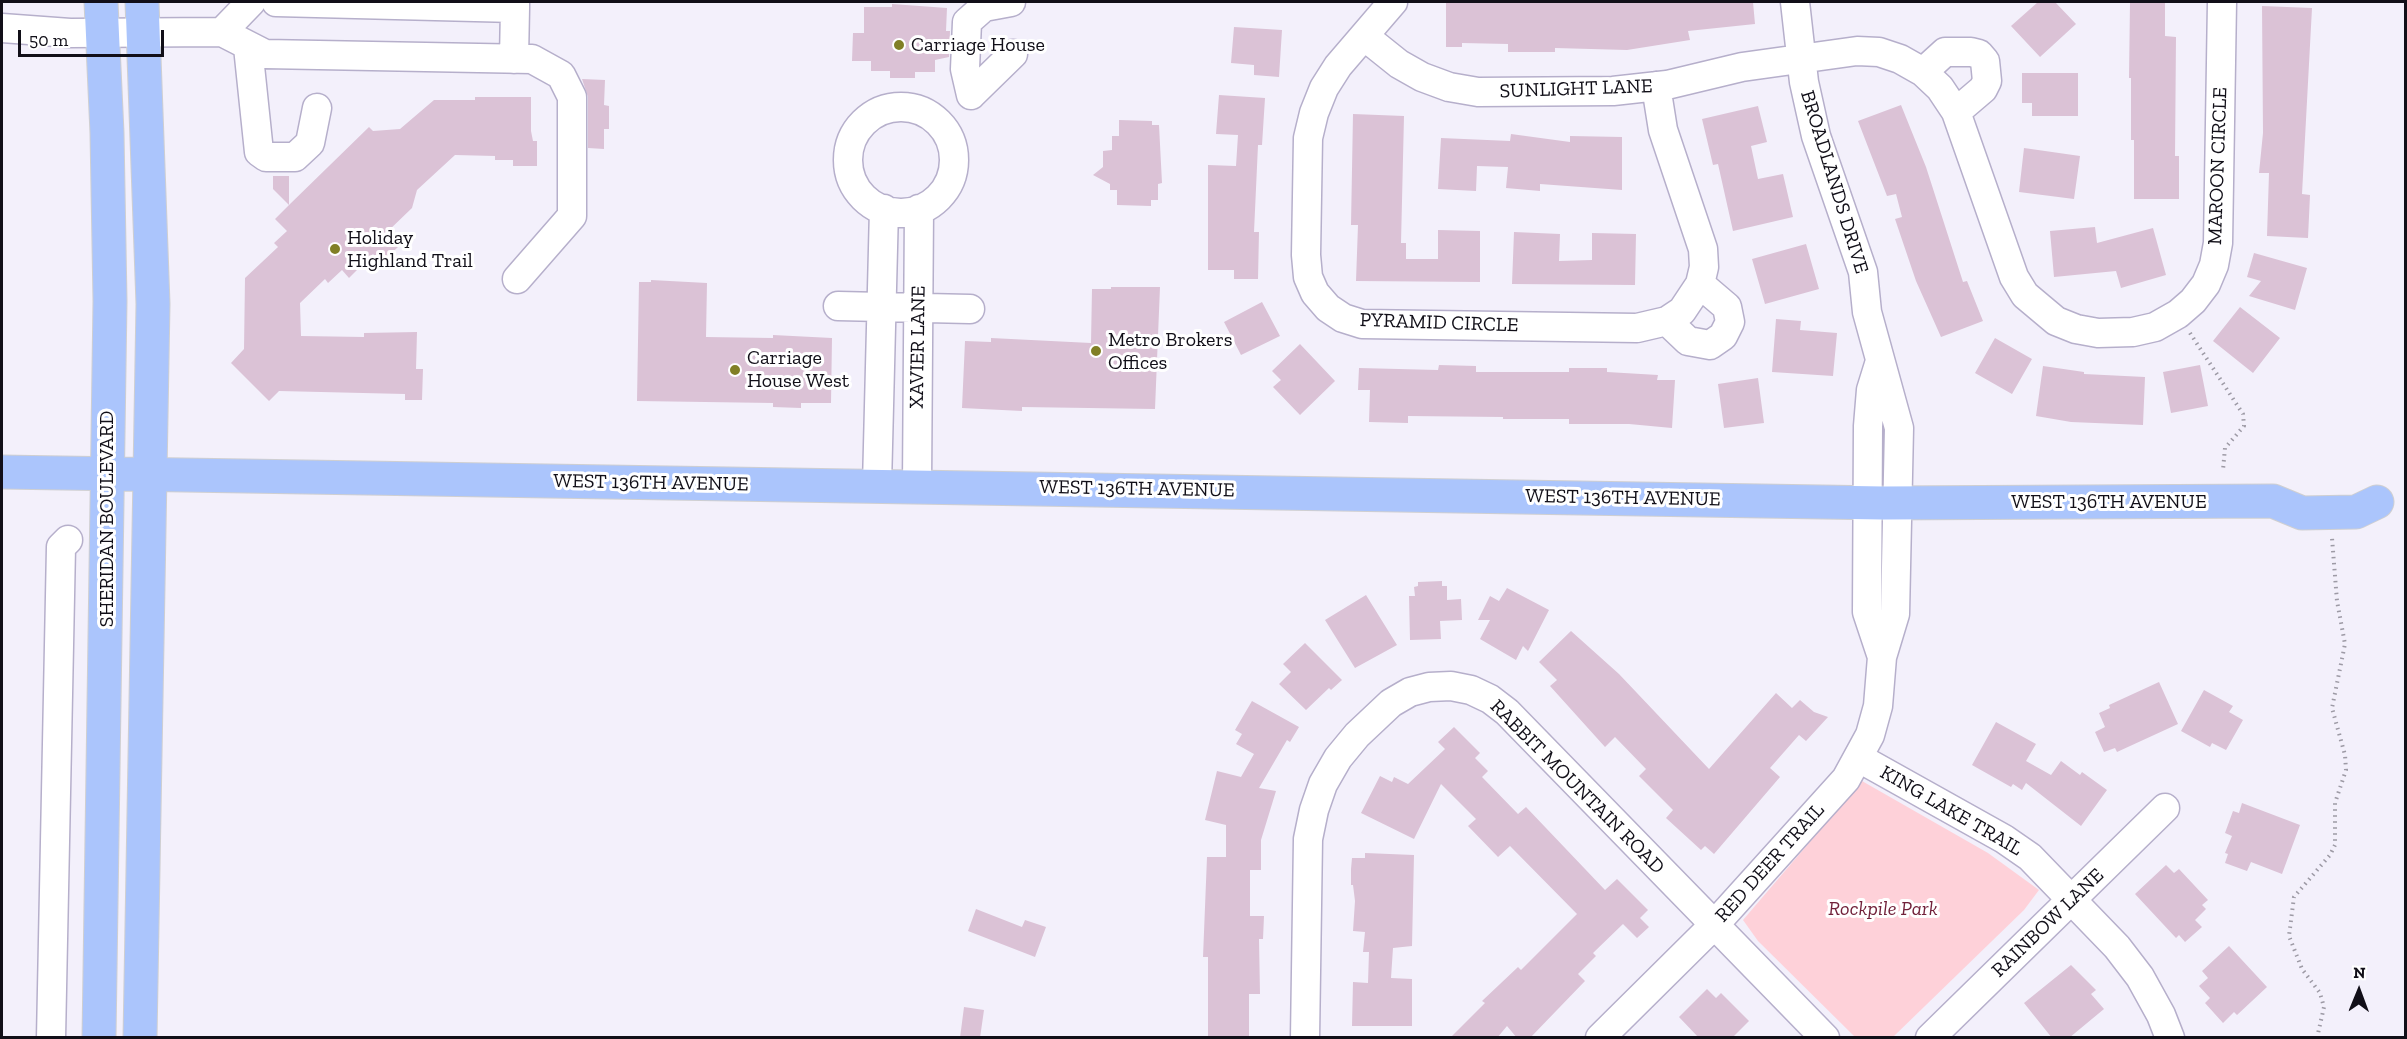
<!DOCTYPE html>
<style>
body{margin:0}
#map{position:relative;width:2407px;height:1039px;overflow:hidden;background:#f3f0fb;font-family:"Zilla Slab",serif}
canvas{display:block}
.frame{position:absolute;inset:0;border:3px solid #110f18;pointer-events:none}
.north{position:absolute;left:2329px;top:961px;width:60px;height:60px;-webkit-text-stroke:4px #fff;paint-order:stroke;rotate:1deg;font-size:16px;font-weight:700;line-height:24px;text-align:center;color:#110f18}
.north::after{content:'';display:block;margin:auto;width:21px;height:27px;background:#110f18;clip-path:polygon(50% 0,100% 100%,50% 72%,0 100%)}
.scale{position:absolute;left:18px;top:30px;width:146px;height:27px;box-sizing:border-box;border:3px solid #110f18;border-top:0;padding-left:8px;font-size:18px;line-height:21px;white-space:nowrap;color:#110f18;-webkit-text-stroke:4px #fff;paint-order:stroke}
</style>
<div id="map">
<canvas width="2407" height="1039"></canvas>
<div class="frame"></div>
<div class="north">N</div>
<div class="scale">50 m</div>
</div>
<script>
const c = document.querySelector('canvas').getContext('2d');
c.lineJoin = 'round';
function paint(path, color) {
  c.fillStyle = color;
  c.fill(path, 'evenodd');
}
function toPath(rows) {
  const path = new Path2D();
  for (const r of rows) {
    if (r.length === 3) {
      path.moveTo(r[0] + r[2], r[1]);
      path.arc(r[0], r[1], r[2], 0, 2 * Math.PI);
      continue;
    }
    path.moveTo(r[0], r[1]);
    for (let i = 2; i < r.length; i += 2) path.lineTo(r[i], r[i + 1]);
  }
  return path;
}
function trace(path, color, width, dash) {
  c.strokeStyle = color;
  c.lineWidth = width;
  c.lineCap = dash ? 'butt' : 'round';
  c.setLineDash(dash || []);
  c.stroke(path);
}
function label(font, color, halo, rows, align = 'center') {
  c.font = font + ' "Zilla Slab",serif';
  c.lineWidth = 6;
  c.setLineDash([]);
  c.textBaseline = 'middle';
  c.strokeStyle = halo;
  c.fillStyle = color;
  for (const [text, x, y, turn = 0] of rows) {
    c.save();
    c.translate(x, y);
    c.rotate((+turn || 0) * Math.PI / 180);
    c.textAlign = isNaN(turn) ? turn : align;
    if (halo) c.strokeText(text, 0, 0);
    c.fillText(text, 0, 0);
    c.restore();
  }
}
paint(toPath([
 [1862,781,1988,853,2039,890,2024,910,1893,1037,1855,1037,1758,941,1743,920]
]), '#fed1d9');
paint(toPath([
 [1446,2,1753,2,1755,24,1688,31,1690,40,1627,50,1555,48,1555,52,1508,52,1508,44,1462,43,1462,47,1446,47],
 [2038,2,2055,2,2076,24,2040,57,2011,26],
 [2130,2,2165,2,2165,36,2176,37,2175,156,2179,156,2179,199,2134,199,2134,140,2131,140,2131,78,2129,78],
 [892,4,947,8,946,31,950,31,949,57,935,60,935,72,915,72,915,78,890,78,890,71,871,71,871,61,852,61,853,33,864,33,864,7,892,7],
 [2262,6,2312,8,2302,194,2310,195,2308,238,2267,236,2269,173,2259,173,2263,133],
 [1234,27,1282,30,1279,77,1254,75,1254,65,1231,63],
 [2022,73,2078,73,2078,116,2032,116,2032,103,2022,103],
 [582,79,605,80,604,105,609,106,609,129,604,129,604,149,588,148,588,97],
 [1219,95,1265,98,1262,145,1258,145,1254,232,1259,232,1258,279,1234,279,1234,270,1208,270,1208,165,1236,166,1238,135,1216,134],
 [475,97,531,97,531,131,533,141,537,141,537,166,513,166,513,160,495,160,495,156,455,155,417,190,412,208,385,234,398,247,381,263,373,254,349,278,342,270,328,283,325,279,300,303,301,336,364,337,364,333,417,332,416,369,423,369,422,400,405,400,405,394,279,391,269,401,231,363,244,349,245,278,278,247,274,243,287,231,275,219,289,205,273,189,273,176,289,176,289,205,369,127,373,131,400,129,434,100,475,100],
 [1901,105,1926,167,1963,282,1967,281,1983,321,1941,337,1916,281,1895,219,1902,217,1896,194,1887,196,1858,121],
 [1758,106,1767,142,1751,146,1758,179,1783,174,1793,217,1733,231,1718,164,1713,165,1702,119],
 [1353,114,1404,116,1401,243,1406,243,1406,259,1438,259,1438,230,1480,231,1480,282,1356,281,1358,225,1351,225],
 [1119,120,1152,121,1152,125,1159,125,1162,183,1158,184,1158,200,1151,200,1151,206,1117,205,1117,190,1110,190,1110,184,1093,175,1103,167,1103,151,1112,150,1112,136,1119,136],
 [1511,134,1570,142,1570,136,1622,137,1622,190,1540,184,1540,191,1506,188,1508,167,1477,166,1476,191,1438,189,1441,138,1510,141],
 [2024,148,2080,156,2074,199,2019,192],
 [2095,227,2097,243,2153,228,2166,275,2121,288,2116,271,2054,277,2050,231],
 [1514,232,1560,234,1559,261,1592,260,1592,233,1636,234,1635,285,1512,284],
 [1806,244,1819,289,1765,304,1752,259],
 [2254,253,2307,268,2295,310,2249,296,2261,281,2247,277],
 [651,280,707,283,706,337,773,338,773,335,832,338,831,403,801,403,801,408,773,407,773,403,637,401,639,282,651,282],
 [1111,287,1160,287,1155,409,1022,407,1022,411,962,408,965,341,991,342,991,338,1091,343,1092,289,1111,289],
 [1262,302,1280,336,1241,355,1224,322],
 [2240,307,2280,338,2253,373,2213,341],
 [1776,319,1801,321,1800,330,1837,333,1833,376,1772,372],
 [1995,338,2032,359,2012,394,1975,373],
 [1300,344,1335,381,1300,415,1273,387,1281,380,1272,371],
 [1439,365,1476,366,1476,372,1569,372,1569,368,1607,368,1607,372,1658,375,1657,380,1675,380,1672,428,1629,424,1569,424,1569,419,1503,419,1503,417,1408,416,1408,423,1369,422,1370,390,1358,390,1359,368,1438,370],
 [2200,365,2208,406,2171,413,2163,372],
 [2043,366,2084,372,2084,374,2145,377,2143,425,2071,422,2036,416],
 [1758,378,1764,423,1724,428,1718,384],
 [1442,581,1442,586,1447,586,1447,600,1461,599,1462,620,1440,621,1441,639,1410,640,1409,596,1415,596,1414,587,1418,586,1418,582],
 [1507,588,1549,610,1528,651,1523,646,1516,660,1480,639,1490,620,1478,620,1490,596,1499,601],
 [1366,595,1397,645,1355,668,1325,620],
 [1571,631,1619,674,1709,769,1776,693,1792,708,1800,700,1814,712,1828,717,1806,741,1799,735,1770,768,1780,777,1714,854,1705,846,1701,850,1666,818,1673,810,1639,776,1646,769,1615,737,1605,747,1550,686,1557,680,1539,662],
 [1305,643,1342,680,1331,690,1329,688,1306,710,1279,684,1291,672,1283,664],
 [2159,682,2178,724,2117,752,2115,748,2104,752,2095,732,2105,727,2099,713,2110,708,2109,705],
 [2204,690,2233,706,2229,712,2243,720,2226,750,2212,743,2210,747,2181,731],
 [1252,701,1299,727,1290,742,1287,740,1259,788,1276,791,1261,840,1261,870,1250,870,1250,916,1264,916,1263,939,1259,939,1260,994,1249,994,1249,1038,1208,1038,1208,957,1203,957,1207,857,1226,857,1226,825,1205,820,1217,771,1241,777,1254,754,1236,744,1242,734,1235,730],
 [1996,722,2036,744,2026,761,2051,775,2061,761,2080,775,2082,772,2107,790,2081,826,2026,783,2022,790,2013,784,2011,787,1972,765],
 [1454,727,1480,753,1475,758,1488,771,1482,777,1518,814,1526,807,1605,890,1617,879,1648,910,1640,918,1649,927,1637,938,1623,924,1593,953,1596,956,1578,974,1585,981,1530,1038,1517,1038,1507,1026,1497,1038,1450,1038,1485,1003,1482,1001,1518,967,1521,970,1577,914,1510,846,1498,857,1468,826,1476,819,1441,784,1414,839,1361,813,1380,776,1392,782,1394,777,1408,784,1445,749,1438,742],
 [2242,803,2300,825,2282,874,2251,862,2247,871,2225,863,2228,854,2225,853,2232,836,2225,833,2233,811,2239,813],
 [1365,853,1414,855,1412,946,1393,948,1391,978,1412,979,1412,1026,1352,1026,1353,982,1368,983,1369,952,1363,952,1365,932,1353,931,1355,901,1353,885,1351,885,1351,869,1352,858,1365,858],
 [2166,865,2174,873,2179,869,2208,900,2202,905,2206,909,2195,920,2202,927,2185,942,2179,935,2176,938,2135,894],
 [976,909,1022,927,1025,920,1046,927,1035,957,968,931],
 [2229,946,2267,987,2237,1015,2234,1012,2223,1023,2205,1003,2210,998,2199,986,2208,978,2202,971],
 [2071,965,2096,990,2091,994,2104,1009,2069,1038,2052,1038,2024,1003],
 [1707,989,1716,998,1721,993,1749,1021,1732,1038,1699,1038,1679,1017],
 [964,1007,984,1010,980,1038,960,1038]
]), '#dbc2d6');
const minor = toPath([
 [276,2,515,8,515,2],
 [1393,2,1338,66,1324,88,1314,113,1308,138,1306,255,1308,277,1315,293,1328,308,1343,318,1362,324,1637,328,1667,321,1682,311,1700,284,1704,267,1703,249,1663,130,1656,86],
 [2,28,70,33,222,32,265,54,532,59,561,75,572,97,572,216,517,279],
 [222,32,251,2],
 [1364,36,1399,64,1422,77,1449,87,1478,92,1613,91,1667,85,1742,67,1857,51,1879,52,1900,59,1923,72,1940,88,1956,112,2014,277,2025,295,2056,321,2076,329,2098,333,2133,332,2155,327,2178,314,2193,301,2206,284,2214,265,2218,243,2222,2],
 [248,47,259,152,266,157,295,157,310,143,317,108],
 [514,59,515,8],
 [1923,72,1945,52,1971,52,1979,54,1985,61,1987,81,1983,89,1956,112],
 [971,95,965,69,967,22,984,7,1011,2],
 [971,95,1013,54],
 [901,160,53],
 [838,306,970,309],
 [1667,321,1688,341,1710,345,1723,336,1730,322,1727,307,1700,284],
 [1880,361,1871,390,1868,426,1867,612,1882,657],
 [877,485,884,209],
 [917,485,919,209],
 [1859,758,2004,839,2030,857,2117,947,2140,977,2161,1015,2170,1038],
 [51,1038,61,547,68,540],
 [1305,1038,1308,839,1314,810,1323,784,1338,758,1357,735,1391,703,1410,692,1429,687,1451,686,1471,690,1490,699,1507,712,1825,1038],
 [1600,1038,1715,924,1846,779,1870,735,1878,706,1882,657,1895,614,1899,428,1867,312,1863,272,1816,136,1804,82,1795,2],
 [1930,1038,2165,808]
]);
const major = toPath([
 [2,472,1883,503,2273,501,2302,513,2356,512,2377,502],
 [99,1038,110,301,107,133,101,2],
 [140,1038,153,304,142,2]
]);
trace(minor, '#b6afcb', 31);
trace(major, '#cfcfd1', 35);
trace(toPath([
 [2190,333,2243,414,2244,426,2225,448,2223,470],
 [2317,1038,2324,1007,2320,993,2302,969,2289,936,2294,897,2330,855,2335,845,2335,803,2346,770,2345,755,2332,708,2345,644,2337,601,2332,538]
]), '#9d9aa5', 4, [1.5, 4.5]);
trace(minor, '#fff', 28);
trace(major, '#abc5fc', 33);
for (const [x, y, r, color] of [
 [899,45,6,"#817f26"],
 [335,249,6,"#817f26"],
 [1096,351,6,"#817f26"],
 [735,370,6,"#817f26"]
]) {
  const dot = new Path2D();
  dot.arc(x, y, r, 0, 2 * Math.PI);
  c.fillStyle = color;
  c.fill(dot);
  trace(dot, '#fff', 2);
}
label('20px', '#110f18', '#fff', [
 ["Carriage House",911,45],
 ["Holiday",347,238],
 ["Highland Trail",347,261],
 ["Metro Brokers",1108,340],
 ["Offices",1108,363],
 ["Carriage",747,358],
 ["House West",747,381]
], 'left');
label('20px', '#110f18', '#fff', [
 ["SUNLIGHT LANE",1576,89,-2],
 ["MAROON CIRCLE",2218,166,-88],
 ["BROADLANDS DRIVE",1834,182,73],
 ["PYRAMID CIRCLE",1439,323,2],
 ["XAVIER LANE",918,347,-89],
 ["WEST 136TH AVENUE",651,483,1],
 ["WEST 136TH AVENUE",1137,489,1],
 ["WEST 136TH AVENUE",1623,498,1],
 ["WEST 136TH AVENUE",2109,502],
 ["SHERIDAN BOULEVARD",107,519,-90],
 ["RABBIT MOUNTAIN ROAD",1577,787,45],
 ["KING LAKE TRAIL",1951,811,30],
 ["RED DEER TRAIL",1770,863,-48],
 ["RAINBOW LANE",2048,923,-44]
]);
label('italic 20px', '#71213a', '#fff', [
 ["Rockpile Park",1883,909]
]);
</script>
